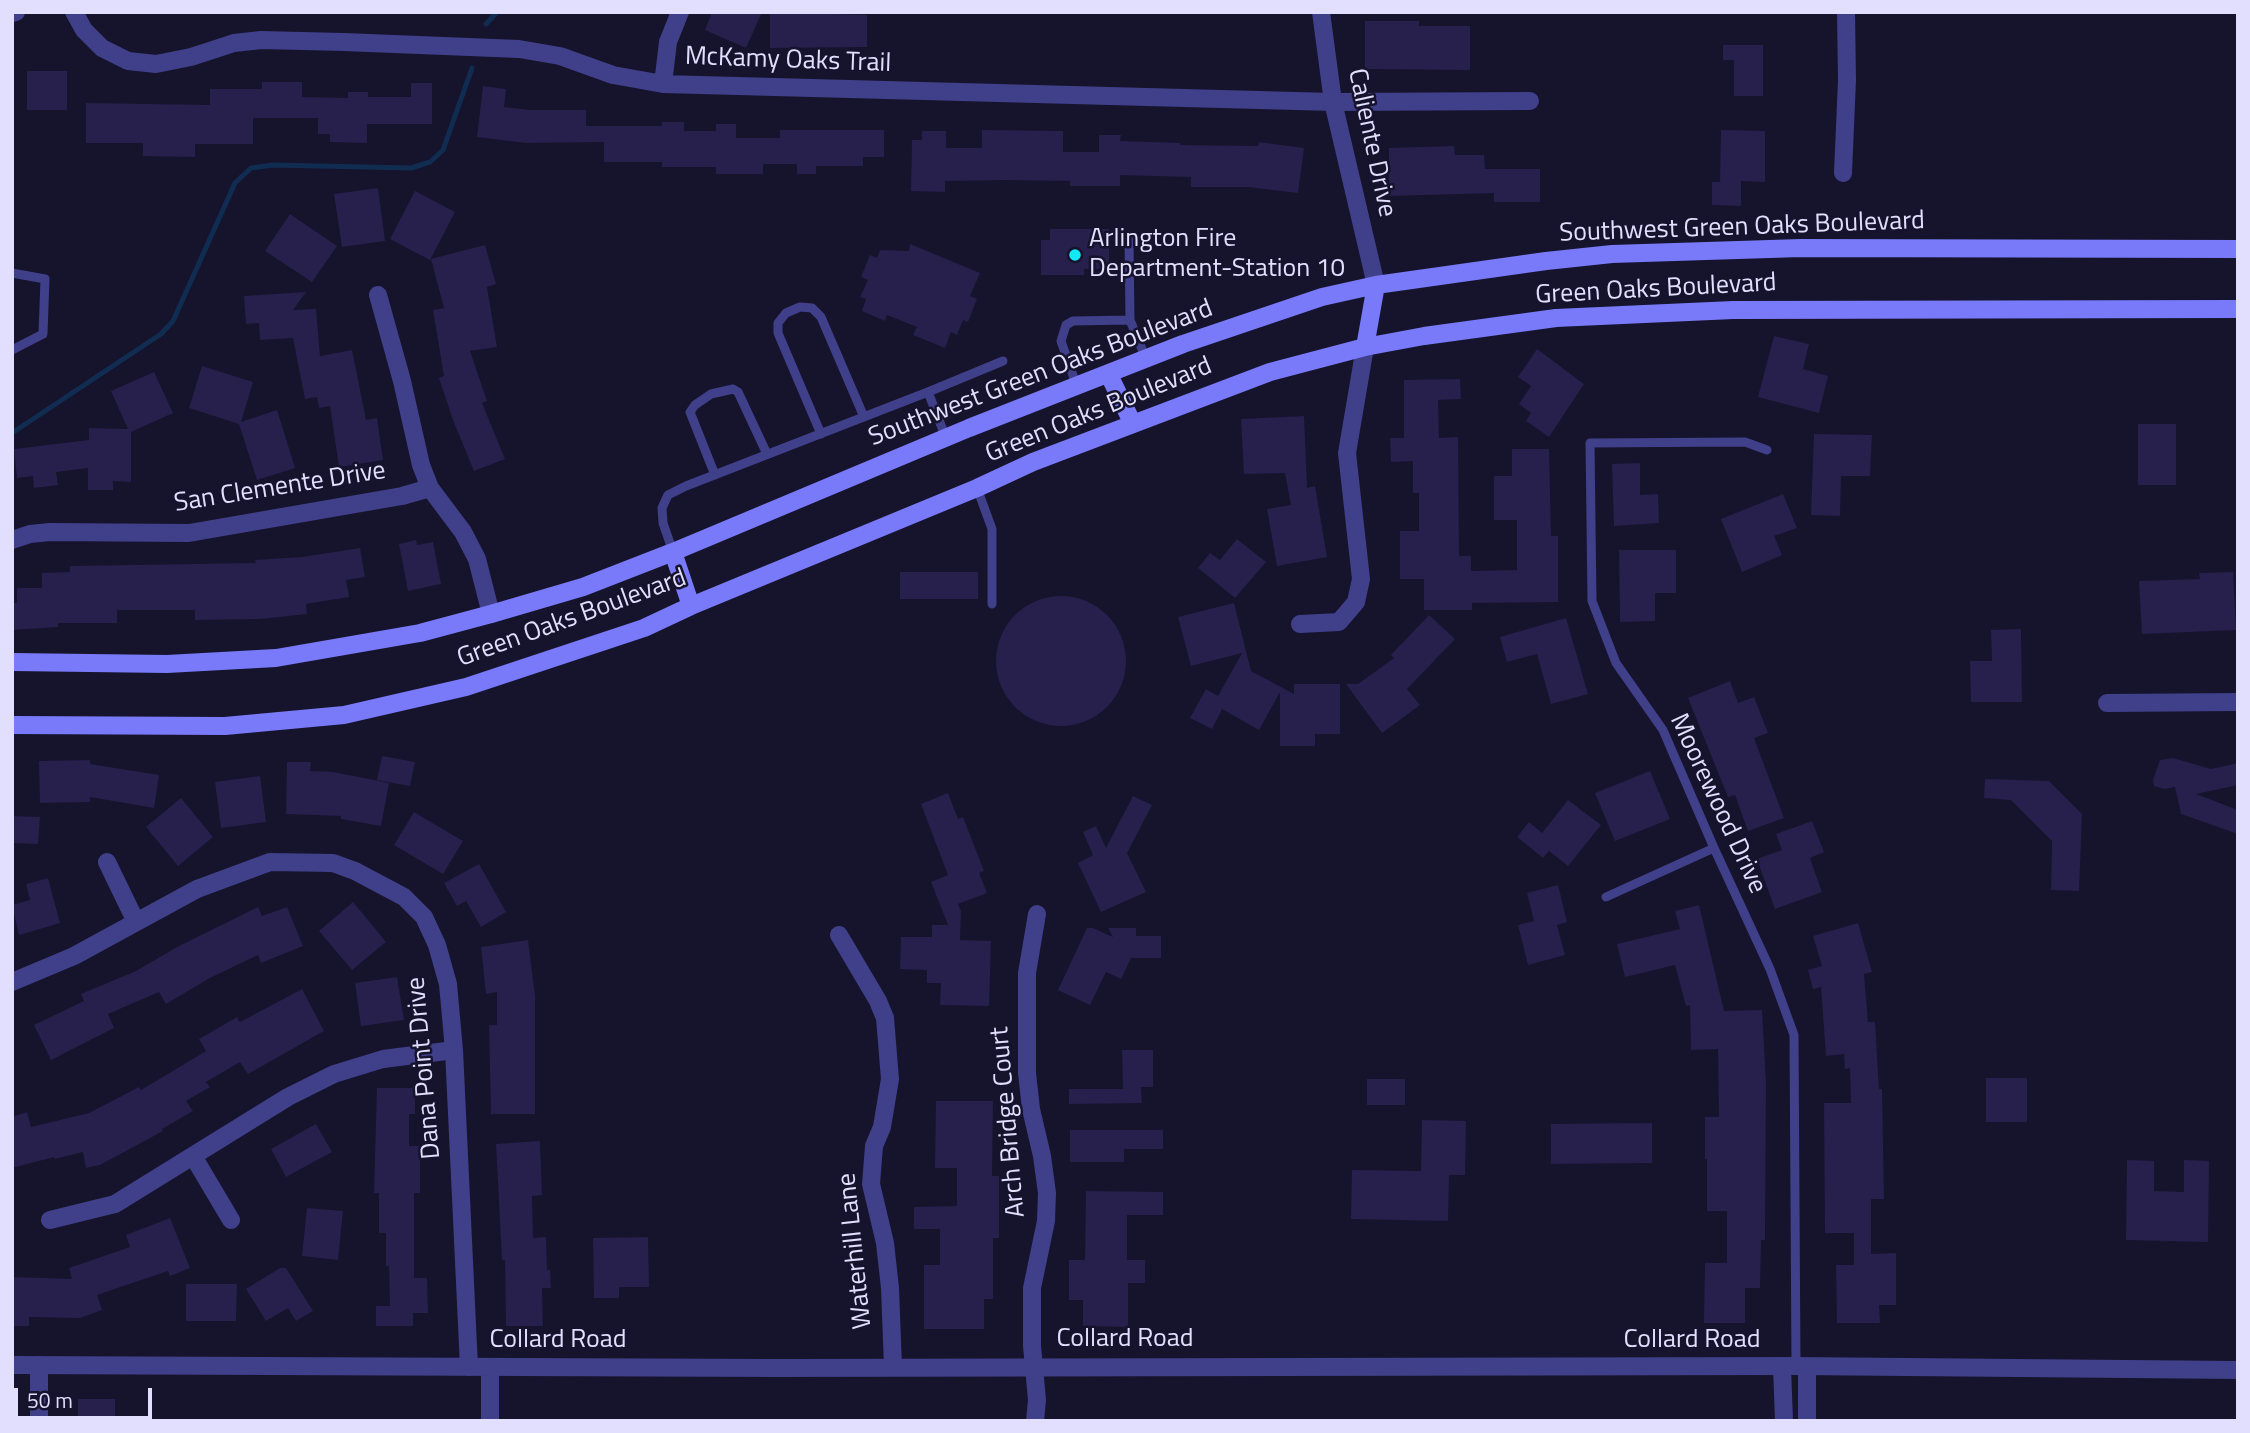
<!DOCTYPE html>
<style>
body{margin:0}
#map{position:relative;width:2250px;height:1433px;overflow:hidden;background:#16132c;font-family:"Titillium Web",sans-serif}
canvas{display:block}
.frame{position:absolute;inset:0;border:14px solid #e1defe;pointer-events:none}
.scale{position:absolute;left:14px;top:1388px;width:138px;height:32px;box-sizing:border-box;border:4px solid #e1defe;border-top:0;padding-left:9px;font-size:21px;line-height:24px;white-space:nowrap;color:#e1defe;-webkit-text-stroke:5px #16132c;paint-order:stroke}
</style>
<div id="map">
<canvas width="2250" height="1433"></canvas>
<div class="frame"></div>
<div class="scale">50 m</div>
</div>
<script>
const c = document.querySelector('canvas').getContext('2d');
c.lineJoin = 'round';
function toPath(rows) {
  const path = new Path2D();
  for (const r of rows) {
    if (r.length === 3) {
      path.moveTo(r[0] + r[2], r[1]);
      path.arc(r[0], r[1], r[2], 0, 2 * Math.PI);
      continue;
    }
    path.moveTo(r[0], r[1]);
    for (let i = 2; i < r.length; i += 2) path.lineTo(r[i], r[i + 1]);
  }
  return path;
}
function trace(path, color, width, dash) {
  c.strokeStyle = color;
  c.lineWidth = width;
  c.lineCap = dash ? 'butt' : 'round';
  c.setLineDash(dash || []);
  c.stroke(path);
}
function paint(path, color) {
  c.fillStyle = color;
  c.fill(path, 'evenodd');
}
function label(font, color, halo, rows, align = 'center') {
  c.font = font + ' "Titillium Web",sans-serif';
  c.lineWidth = 5;
  c.setLineDash([]);
  c.textBaseline = 'middle';
  c.strokeStyle = halo;
  c.fillStyle = color;
  for (const [text, x, y, turn = 0] of rows) {
    c.save();
    c.translate(x, y);
    c.rotate((+turn || 0) * Math.PI / 180);
    c.textAlign = isNaN(turn) ? turn : align;
    if (halo) c.strokeText(text, 0, 0);
    c.fillText(text, 0, 0);
    c.restore();
  }
}
trace(toPath([
 [486,24,497,12],
 [12,433,161,334,173,321,235,183,251,168,273,165,411,168,430,162,443,150,472,68]
]), '#112c51', 5);
paint(toPath([
 [712,12,762,12,746,48,705,30],
 [770,12,867,15,867,47,770,48],
 [1365,21,1419,21,1419,26,1470,26,1470,70,1365,69],
 [1723,45,1763,45,1763,96,1734,96,1734,60,1723,60],
 [27,71,67,71,67,110,27,110],
 [262,82,302,82,302,97,348,98,348,92,368,92,368,97,411,97,411,83,432,83,432,124,367,124,367,143,330,142,330,134,318,134,318,118,253,118,253,144,195,144,195,157,143,156,143,143,86,143,86,103,210,105,210,89,262,89],
 [483,86,506,89,504,107,530,110,586,110,586,126,662,126,662,122,684,122,684,131,716,131,716,124,736,124,736,138,780,138,780,130,884,130,884,157,863,157,863,166,816,166,816,174,797,174,797,164,763,164,763,174,716,174,716,167,662,167,662,162,604,162,604,142,526,143,477,137],
 [982,130,1063,131,1063,152,1099,152,1099,135,1121,135,1120,141,1180,143,1180,145,1258,146,1259,142,1304,148,1298,193,1248,187,1191,187,1191,177,1120,175,1120,186,1070,186,1070,181,1005,180,945,181,945,192,911,191,912,140,922,140,922,131,946,131,946,148,982,148],
 [1721,130,1765,131,1765,182,1741,181,1741,206,1712,205,1712,182,1720,182],
 [1454,146,1455,155,1484,155,1485,169,1540,169,1540,202,1494,202,1494,193,1389,196,1389,148],
 [378,188,385,241,342,247,334,194],
 [415,191,455,212,430,260,390,239],
 [290,214,337,246,312,282,265,251],
 [1050,229,1109,229,1109,269,1084,269,1084,275,1041,275,1041,240,1050,240],
 [910,244,980,273,970,296,977,299,968,322,963,320,957,335,951,332,945,348,913,335,917,327,887,315,885,321,862,311,866,299,860,297,868,280,861,277,870,255,877,258,880,250,909,251],
 [485,245,496,284,487,287,497,347,470,351,487,401,482,403,505,459,474,471,453,420,439,378,444,376,433,310,444,308,431,259],
 [306,292,293,310,316,309,320,356,352,350,366,420,377,418,383,460,339,467,330,406,319,408,317,397,305,399,293,338,260,340,259,323,246,324,244,296],
 [1774,336,1809,344,1803,369,1828,376,1819,413,1758,397],
 [1537,349,1584,384,1549,437,1526,421,1531,413,1519,404,1531,386,1518,377],
 [202,366,253,382,241,422,277,410,295,468,257,480,239,424,189,408],
 [154,372,173,413,131,432,131,482,113,481,113,490,88,490,88,468,56,472,58,485,34,488,33,476,17,478,14,449,89,440,89,428,128,429,111,391],
 [1460,379,1461,399,1438,400,1439,438,1458,437,1459,556,1471,556,1471,571,1517,570,1517,520,1494,520,1494,476,1512,476,1512,449,1549,449,1551,536,1558,536,1558,602,1472,603,1472,610,1424,610,1424,579,1400,579,1400,531,1419,531,1419,493,1413,493,1413,461,1391,462,1390,438,1404,438,1404,380],
 [1304,416,1307,488,1315,486,1327,557,1277,566,1267,509,1291,505,1285,473,1244,474,1241,419],
 [2138,424,2176,424,2176,485,2138,485],
 [1814,434,1872,435,1870,476,1841,476,1840,516,1811,515],
 [1640,463,1640,495,1658,494,1659,523,1614,526,1612,464],
 [1783,494,1797,528,1774,536,1782,555,1742,572,1721,519],
 [1237,539,1266,562,1235,598,1198,568,1210,553,1220,560],
 [416,540,417,545,433,542,441,584,408,591,399,544],
 [360,548,365,577,346,580,349,597,306,604,307,614,260,619,195,620,195,610,117,610,117,623,58,623,58,627,12,630,12,603,17,603,17,588,42,588,42,573,70,572,70,566,256,563,255,560,302,557],
 [1619,550,1676,550,1676,593,1655,593,1655,621,1620,622],
 [900,572,978,572,978,599,900,599],
 [2233,572,2236,630,2142,634,2139,581,2200,579,2199,573],
 [1061,661,65],
 [1234,603,1251,671,1294,694,1294,684,1340,684,1340,734,1315,734,1315,746,1280,746,1280,692,1259,730,1222,709,1212,729,1190,718,1206,689,1218,696,1242,653,1191,666,1178,617],
 [1429,615,1455,639,1407,689,1420,705,1382,733,1346,684,1358,684,1394,658,1391,655],
 [1566,618,1588,694,1551,704,1537,654,1507,662,1500,637],
 [2021,629,2022,702,1971,702,1970,661,1992,661,1991,630],
 [1730,681,1738,703,1754,697,1768,733,1754,738,1784,818,1748,831,1735,795,1728,797,1688,698],
 [382,756,415,762,410,786,377,780],
 [2173,758,2211,769,2238,763,2238,785,2196,794,2238,810,2238,834,2181,814,2175,787,2164,789,2154,786,2153,780,2160,760],
 [90,760,90,764,159,775,154,808,90,797,90,802,40,803,39,761],
 [287,762,311,762,310,771,333,772,389,783,381,826,341,819,341,816,286,814],
 [1650,771,1670,819,1615,841,1595,793],
 [260,776,266,822,221,828,215,782],
 [1985,779,2049,781,2082,814,2079,891,2051,890,2052,841,2011,800,1984,798],
 [948,793,958,819,963,817,984,871,979,873,987,893,958,904,961,911,960,940,991,941,989,1006,940,1005,941,983,927,983,927,970,900,969,901,937,932,937,932,925,948,925,931,882,948,875,921,804],
 [1133,796,1152,805,1127,853,1146,892,1101,912,1078,863,1093,855,1083,832,1096,826,1106,848],
 [181,798,213,837,178,866,146,827],
 [1568,800,1601,825,1568,866,1549,851,1543,858,1517,837,1529,822,1542,833],
 [414,812,463,841,443,874,394,845],
 [12,816,40,817,38,844,12,843],
 [1812,821,1824,852,1810,858,1822,892,1775,909,1757,859,1782,850,1776,834],
 [479,864,506,912,481,927,466,901,457,906,444,883],
 [48,878,60,923,19,935,12,905,30,900,26,884],
 [1558,885,1567,922,1557,925,1565,955,1528,965,1518,925,1534,921,1527,893],
 [353,902,386,942,352,970,319,931],
 [1699,905,1724,1011,1762,1010,1766,1083,1765,1240,1761,1240,1760,1288,1745,1288,1745,1323,1704,1323,1705,1263,1727,1263,1727,1211,1707,1211,1707,1159,1705,1159,1705,1117,1719,1117,1718,1049,1691,1050,1690,1005,1686,1006,1675,965,1625,977,1617,944,1680,929,1675,911],
 [258,907,262,916,287,907,303,946,261,963,258,955,210,978,166,1004,159,992,108,1014,114,1028,51,1060,34,1025,84,1001,81,994,136,971,177,947],
 [1858,923,1872,972,1864,974,1868,1022,1875,1022,1879,1089,1882,1089,1884,1199,1871,1199,1871,1254,1896,1253,1896,1305,1879,1305,1880,1323,1837,1323,1836,1265,1854,1265,1854,1233,1825,1233,1824,1103,1851,1103,1850,1068,1845,1069,1844,1054,1826,1056,1821,987,1813,989,1808,970,1822,966,1813,936],
 [1087,928,1093,928,1113,937,1108,928,1136,928,1136,936,1161,936,1161,958,1131,958,1121,979,1106,972,1090,1005,1058,990],
 [528,940,535,996,535,1114,491,1114,489,1025,497,1025,497,992,486,994,481,947],
 [397,977,404,1020,361,1026,355,983],
 [302,989,324,1031,248,1074,240,1062,206,1082,210,1087,186,1101,193,1111,162,1129,163,1131,100,1165,86,1168,83,1152,55,1159,54,1157,12,1168,12,1117,27,1112,31,1127,89,1113,139,1087,141,1090,206,1051,199,1039,237,1017,240,1022],
 [1122,1050,1153,1050,1153,1087,1141,1087,1142,1103,1069,1104,1069,1089,1123,1089],
 [1986,1078,2027,1078,2027,1122,1986,1122],
 [1367,1079,1405,1079,1405,1105,1367,1105],
 [377,1088,415,1088,415,1114,409,1114,409,1146,420,1146,420,1193,414,1193,414,1278,427,1278,428,1313,413,1313,413,1326,376,1326,376,1306,390,1306,389,1266,386,1266,386,1233,379,1233,379,1193,374,1193],
 [936,1101,993,1101,992,1176,999,1176,999,1238,993,1238,993,1299,984,1299,984,1329,924,1329,924,1265,940,1265,940,1229,914,1229,914,1207,957,1206,957,1168,935,1168],
 [1422,1120,1466,1121,1465,1175,1449,1175,1448,1221,1351,1219,1352,1170,1421,1171],
 [1652,1123,1652,1163,1551,1164,1551,1124],
 [316,1124,332,1152,286,1177,271,1149],
 [1070,1130,1163,1130,1163,1149,1124,1149,1124,1162,1070,1162],
 [540,1141,542,1195,532,1196,533,1238,546,1237,547,1270,550,1270,551,1288,542,1288,543,1326,506,1326,505,1260,502,1260,496,1144],
 [2127,1160,2154,1161,2154,1191,2184,1192,2184,1160,2209,1161,2208,1242,2126,1240],
 [1086,1191,1163,1192,1163,1215,1127,1215,1127,1260,1145,1260,1145,1283,1128,1283,1128,1327,1083,1326,1083,1300,1069,1300,1069,1260,1085,1260],
 [307,1208,343,1211,338,1260,302,1256],
 [170,1218,190,1268,170,1276,168,1271,97,1295,102,1310,80,1318,29,1317,29,1326,12,1326,12,1277,72,1279,69,1268,130,1247,126,1235],
 [648,1237,649,1287,619,1287,619,1298,594,1298,593,1238],
 [280,1268,286,1268,313,1311,296,1321,288,1308,266,1321,246,1289],
 [186,1284,237,1284,236,1321,186,1321],
 [78,1399,115,1399,115,1421,78,1421]
]), '#271f4c');
trace(toPath([
 [1129,240,1130,320,1146,359],
 [12,273,45,279,43,334,12,350],
 [1077,387,1061,341,1066,325,1073,321,1130,320],
 [928,392,1003,361],
 [821,434,778,333,778,323,786,313,800,307,812,308,821,317,864,417],
 [1767,450,1745,442,1590,443,1592,601,1616,663,1663,730,1714,848,1770,969,1794,1035,1796,1366],
 [715,475,690,412,695,405,711,394,733,389,738,392,767,454],
 [977,488,992,529,992,604],
 [673,552,663,523,662,508,668,495,686,486,928,392,946,438],
 [1606,897,1714,848]
]), '#403f89', 9);
trace(toPath([
 [74,12,84,30,102,48,128,61,156,64,191,57,234,43,261,40,344,42,519,49,560,56,613,75,663,84,1333,102,1530,101],
 [12,13,16,12],
 [663,84,668,42,680,12],
 [1843,173,1847,80,1846,12],
 [378,295,402,381,421,465,430,488,463,532,477,559,491,614],
 [12,540,30,534,50,532,189,533,402,496,430,488],
 [1300,624,1339,622,1356,602,1361,579,1347,453,1365,347],
 [2107,703,2238,702],
 [107,862,136,922],
 [839,935,878,1001,885,1018,890,1079,882,1127,874,1146,871,1184,885,1243,890,1288,893,1367],
 [12,982,74,956,197,889,270,862,333,863,355,871,404,897,424,917,437,945,448,984,454,1050,469,1367],
 [193,1156,231,1220],
 [50,1220,115,1204,288,1097,334,1074,383,1059,454,1050],
 [39,1365,39,1421],
 [490,1367,490,1421],
 [1782,1367,1784,1421],
 [1035,1421,1037,1400,1032,1346,1032,1288,1046,1221,1047,1193,1042,1156,1031,1109,1027,1073,1027,973,1037,914],
 [1807,1421,1807,1367]
]), '#403f89', 18);
trace(toPath([
 [1321,12,1333,102,1376,285],
 [12,1365,775,1368,1796,1366,2238,1370]
]), '#403f89', 18);
trace(toPath([
 [1365,347,1376,285],
 [1109,375,1133,424],
 [673,552,691,606],
 [12,662,167,664,276,658,420,633,491,614,583,587,673,552,969,428,1183,344,1322,297,1376,285,1546,261,1612,254,1801,248,2238,249],
 [12,725,225,726,344,715,466,687,644,628,691,606,977,488,1033,462,1270,372,1365,347,1424,336,1556,318,1733,310,2238,309]
]), '#797afa', 18);
for (const [x, y, r, color] of [
 [1075,255,7,"#12e8f6"]
]) {
  const dot = new Path2D();
  dot.arc(x, y, r, 0, 2 * Math.PI);
  c.fillStyle = color;
  c.fill(dot);
  trace(dot, '#16132c', 2.5);
}
label('26px', '#e1defe', '#16132c', [
 ["McKamy Oaks Trail",788,61,2],
 ["Caliente Drive",1371,143,78],
 ["Southwest Green Oaks Boulevard",1742,228,-2],
 ["Green Oaks Boulevard",1656,290,-3],
 ["Southwest Green Oaks Boulevard",1041,374,-21],
 ["Green Oaks Boulevard",1099,411,-22],
 ["San Clemente Drive",280,488,-9],
 ["Green Oaks Boulevard",572,619,-20],
 ["Moorewood Drive",1717,804,65],
 ["Dana Point Drive",425,1068,-95],
 ["Arch Bridge Court",1009,1122,-95],
 ["Waterhill Lane",856,1251,-96],
 ["Collard Road",1125,1340],
 ["Collard Road",558,1341],
 ["Collard Road",1692,1341]
]);
label('26px', '#e1defe', '#16132c', [
 ["Arlington Fire",1089,240],
 ["Department-Station 10",1089,270]
], 'left');
</script>
